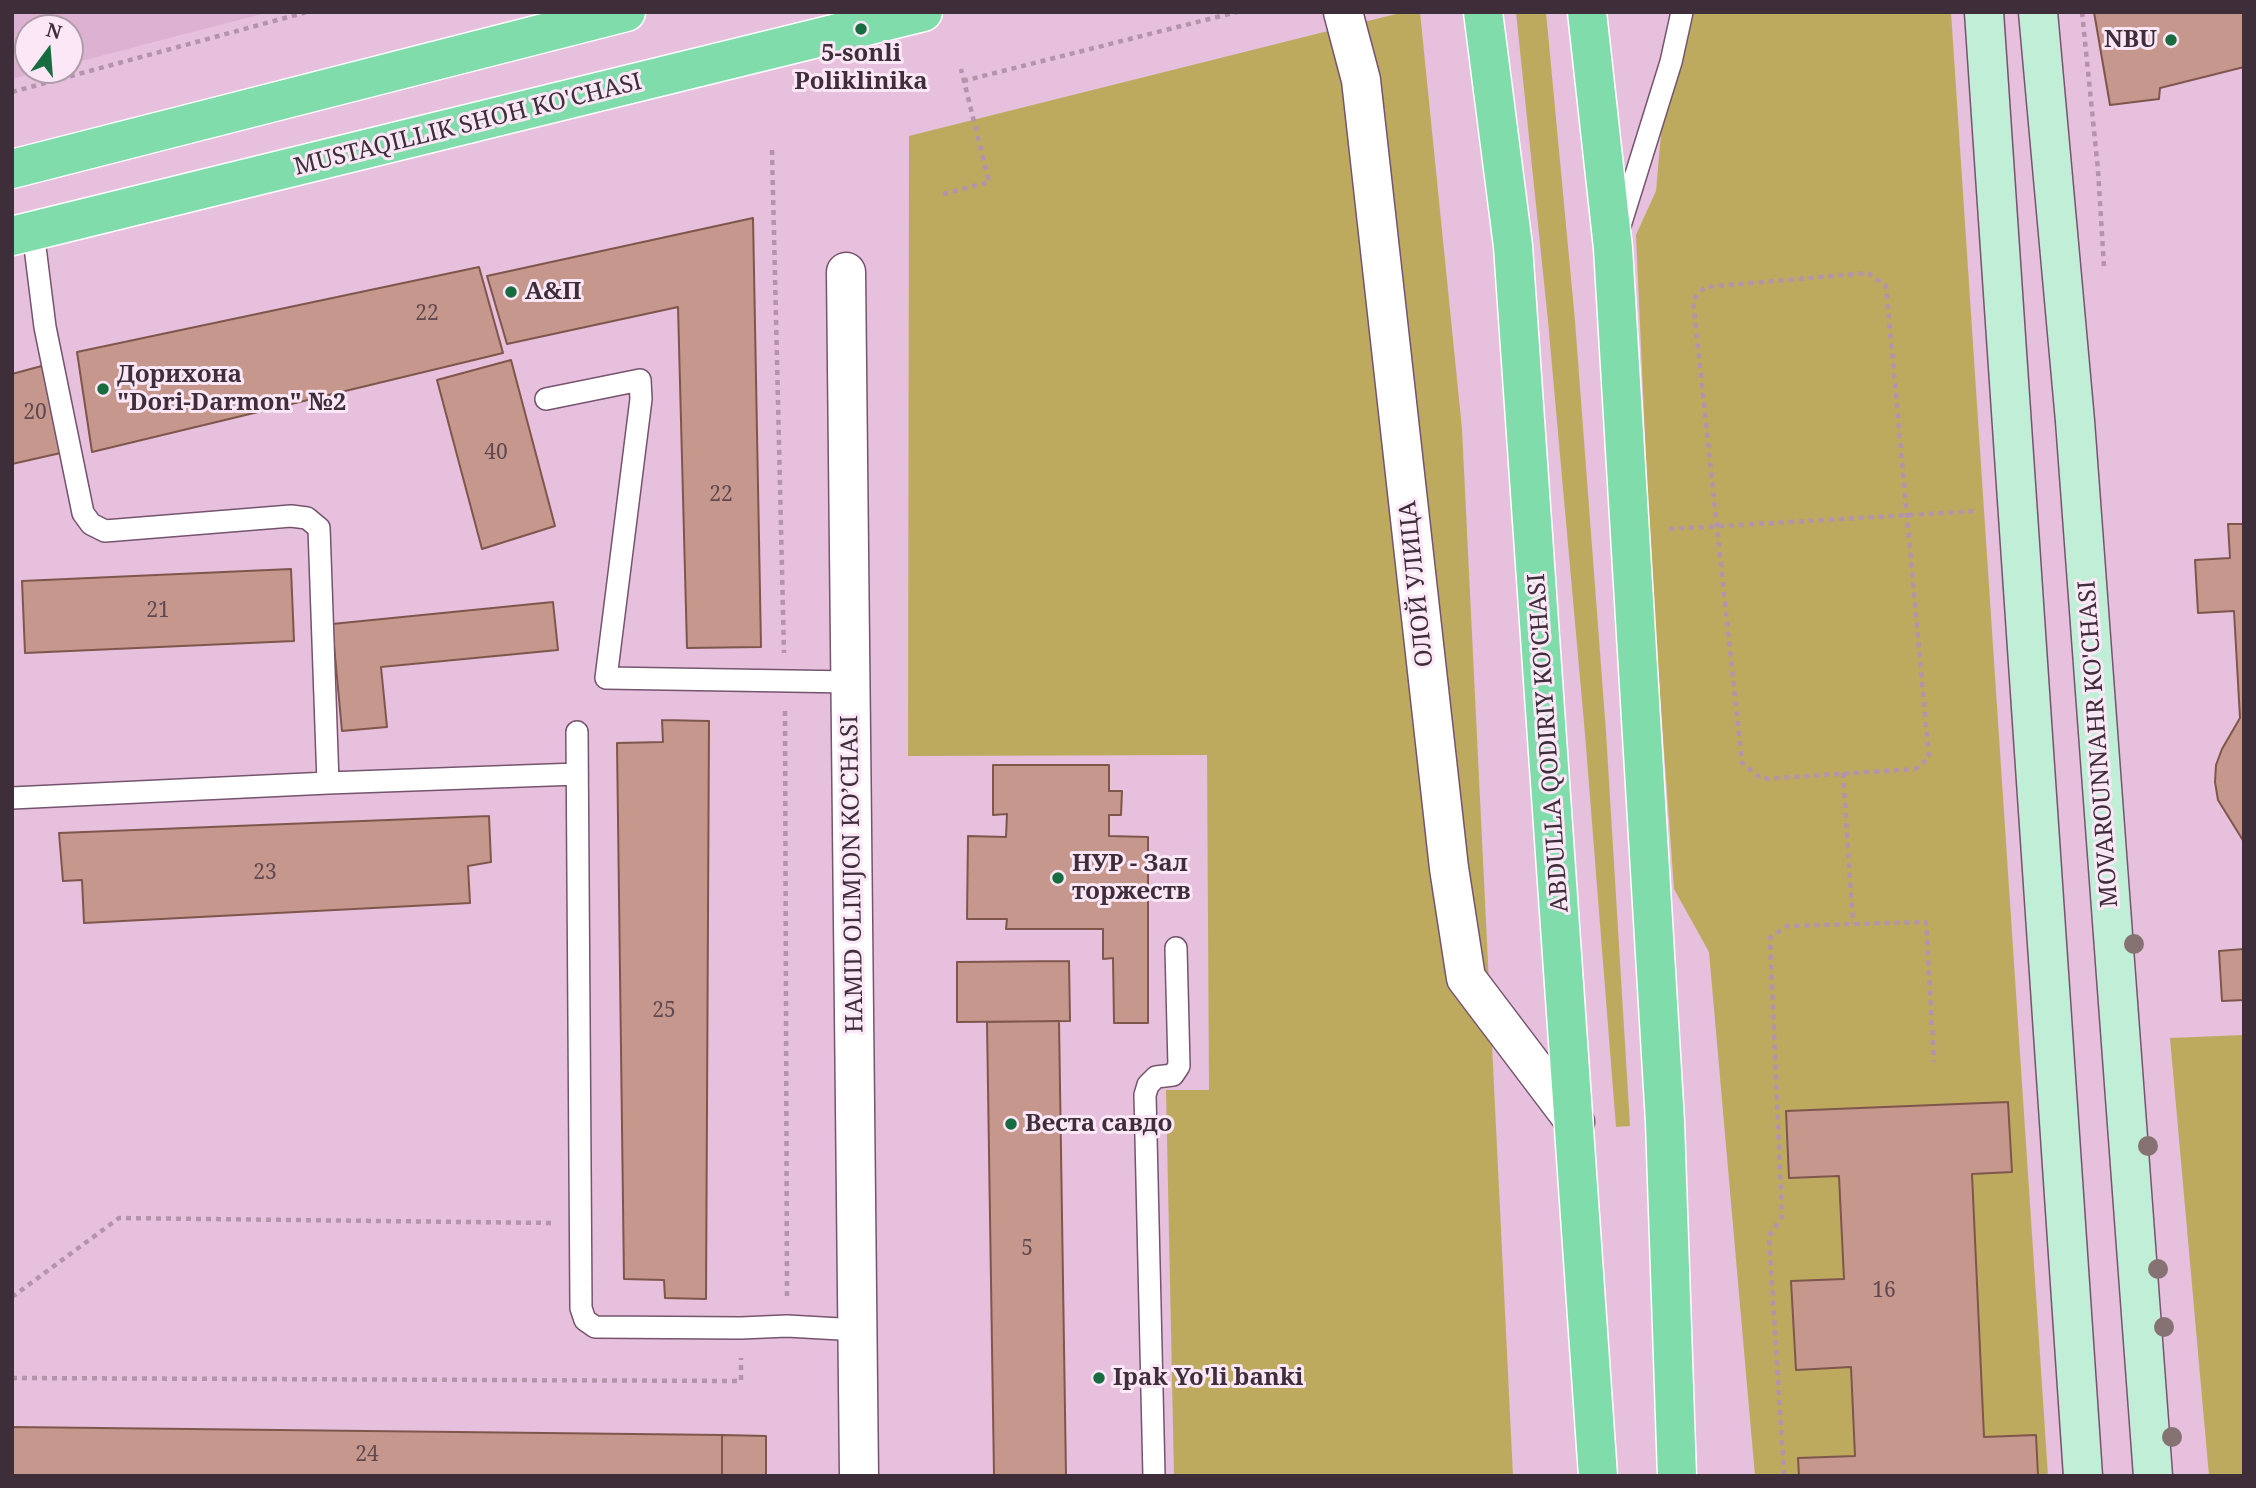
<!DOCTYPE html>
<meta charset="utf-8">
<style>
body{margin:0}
#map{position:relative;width:2256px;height:1488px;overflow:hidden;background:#e6c0dd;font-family:"Noto Serif",serif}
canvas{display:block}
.frame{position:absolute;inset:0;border:14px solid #3d2e3a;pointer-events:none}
.north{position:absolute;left:14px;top:14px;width:70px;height:70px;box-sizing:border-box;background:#fbe7f6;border:2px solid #af9dab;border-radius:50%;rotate:16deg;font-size:19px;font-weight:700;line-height:28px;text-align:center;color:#3d2e3a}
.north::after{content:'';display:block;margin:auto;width:24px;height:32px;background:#186d40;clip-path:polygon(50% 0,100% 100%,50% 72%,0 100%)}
</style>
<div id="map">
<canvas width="2256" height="1488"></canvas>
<div class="frame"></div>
<div class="north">N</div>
</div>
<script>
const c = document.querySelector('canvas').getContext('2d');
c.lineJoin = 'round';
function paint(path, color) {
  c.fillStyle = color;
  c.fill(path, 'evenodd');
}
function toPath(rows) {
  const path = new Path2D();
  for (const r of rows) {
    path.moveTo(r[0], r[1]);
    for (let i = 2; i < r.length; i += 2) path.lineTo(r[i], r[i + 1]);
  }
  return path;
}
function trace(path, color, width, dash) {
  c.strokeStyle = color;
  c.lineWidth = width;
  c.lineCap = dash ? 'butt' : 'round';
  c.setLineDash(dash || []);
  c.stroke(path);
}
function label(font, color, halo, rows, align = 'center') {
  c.font = font + ' "Noto Serif",serif';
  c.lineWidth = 6;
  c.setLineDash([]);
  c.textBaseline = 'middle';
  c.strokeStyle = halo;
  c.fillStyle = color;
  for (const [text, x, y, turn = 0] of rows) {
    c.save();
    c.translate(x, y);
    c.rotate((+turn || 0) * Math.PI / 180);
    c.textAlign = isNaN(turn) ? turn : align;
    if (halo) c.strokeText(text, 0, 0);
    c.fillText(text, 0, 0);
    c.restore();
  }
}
paint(toPath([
 [12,12,269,12,70,64,70,28,28,28,28,70,45,70,12,79]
]), '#ddb1d2');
paint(toPath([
 [1404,12,1420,12,1462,429,1513,1476,1174,1476,1166,1090,1209,1090,1207,755,908,756,909,136],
 [1516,12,1546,12,1575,321,1606,732,1630,1126,1616,1127,1585,734,1548,321],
 [1688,12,1951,12,2048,1476,1755,1476,1709,952,1674,889,1651,571,1636,235,1656,191,1662,123],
 [2244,1035,2244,1476,2209,1476,2170,1038]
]), '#beaa5f');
const building = toPath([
 [2094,12,2244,12,2244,67,2160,88,2159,99,2110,105,2094,12],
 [753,218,761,647,687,648,678,307,507,344,487,276,753,218],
 [479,267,503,353,92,452,77,352,479,267],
 [511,360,555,526,482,549,437,380,511,360],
 [49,364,65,452,12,464,12,374,49,364],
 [2228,524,2244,524,2244,842,2218,800,2215,782,2216,765,2222,749,2240,718,2234,611,2198,613,2195,560,2230,558,2228,524],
 [291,569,294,641,25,653,22,581,291,569],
 [553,602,558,650,381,667,387,727,342,731,332,624,553,602],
 [662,720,709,721,706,1299,665,1298,664,1280,624,1279,617,743,663,742,662,720],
 [993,765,1109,765,1109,791,1122,791,1121,815,1109,815,1109,836,1148,837,1148,1023,1114,1023,1113,958,1103,959,1103,929,1006,929,1007,919,967,919,968,836,1006,837,1007,814,993,815,993,765],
 [489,816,491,862,468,866,470,903,84,923,82,880,63,881,59,833,489,816],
 [2244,949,2244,1000,2222,1001,2219,951,2244,949],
 [1069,961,1070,1021,957,1022,957,962,1069,961],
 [1059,1021,1066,1476,994,1476,987,1022,1059,1021],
 [2008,1102,2012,1172,1972,1174,1984,1437,2036,1435,2038,1476,1799,1476,1798,1458,1855,1456,1851,1367,1796,1370,1791,1281,1844,1279,1839,1176,1789,1178,1786,1111,2008,1102],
 [12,1427,722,1435,722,1476,12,1476,12,1427],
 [722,1435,766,1436,766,1476,722,1476,722,1435]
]);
paint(building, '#c6988d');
trace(building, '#7f564b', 2);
const lane = toPath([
 [1619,229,1671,62,1682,12],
 [33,231,45,327,83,513,91,524,105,531,291,516,307,518,319,528,328,783],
 [546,399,640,380,641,399,606,678,851,682],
 [577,732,581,1308,585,1320,595,1327,741,1328,787,1326,858,1330],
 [12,798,328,783,577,774],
 [1154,1476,1145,1095,1148,1085,1156,1077,1173,1075,1179,1066,1176,948]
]);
const street = toPath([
 [1343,12,1361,80,1449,868,1466,978,1575,1122],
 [846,272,859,1476]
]);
const secondary = toPath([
 [1984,12,2083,1476],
 [2038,12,2075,421,2153,1476]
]);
const primary = toPath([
 [1483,12,1513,246,1598,1476],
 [1587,12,1613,248,1665,1122,1677,1476],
 [12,169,626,12],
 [12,236,923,12]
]);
trace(lane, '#75546e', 24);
trace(street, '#75546e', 41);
trace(secondary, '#75546e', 41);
trace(primary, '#fff', 41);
trace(toPath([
 [2082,12,2098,170,2104,267],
 [963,81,1237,12],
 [12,92,307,12],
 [772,150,784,653],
 [943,194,989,182,961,69],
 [1868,273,1886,286,1929,758,1915,769,1762,779,1742,763,1693,300,1705,287,1868,273],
 [1669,529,1978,511],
 [785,711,787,1297],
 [1843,773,1853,924],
 [12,1297,119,1218,552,1223],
 [12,1378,741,1381,741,1358],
 [1784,1475,1769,1236,1782,1217,1770,938,1787,926,1926,922,1934,1062]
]), '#b394ab', 4.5, [5, 5]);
trace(lane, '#fff', 21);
trace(street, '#fff', 38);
trace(secondary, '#c0eed6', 38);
trace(primary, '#81dcac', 38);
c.fillStyle = '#867272';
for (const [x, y] of [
 [2134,944],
 [2148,1146],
 [2158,1269],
 [2164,1327],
 [2172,1437]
]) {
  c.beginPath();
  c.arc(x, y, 10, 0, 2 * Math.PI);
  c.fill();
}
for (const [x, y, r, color] of [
 [861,29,7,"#186d40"],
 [2171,40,7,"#186d40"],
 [511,292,7,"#186d40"],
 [103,389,7,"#186d40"],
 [1058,878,7,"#186d40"],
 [1011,1124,7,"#186d40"],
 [1099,1378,7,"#186d40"]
]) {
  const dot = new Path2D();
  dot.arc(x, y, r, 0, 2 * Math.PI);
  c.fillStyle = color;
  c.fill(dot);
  trace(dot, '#fbe7f6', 2.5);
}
label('21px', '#5f484f', null, [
 ["22",427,314],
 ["20",35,413],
 ["40",496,453],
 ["22",721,495],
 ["21",158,611],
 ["23",265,873],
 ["25",664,1011],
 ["5",1027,1249],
 ["16",1884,1291],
 ["24",367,1455]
]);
label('bold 24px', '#3d2e3a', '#fbe7f6', [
 ["NBU",2157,40,"right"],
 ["5-sonli",861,54,"center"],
 ["Poliklinika",861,82,"center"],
 ["А&П",525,292],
 ["Дорихона",117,375],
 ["\"Dori-Darmon\" №2",117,403],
 ["НУР - Зал",1072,864],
 ["торжеств",1072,892],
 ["Веста савдо",1025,1124],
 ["Ipak Yo'li banki",1113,1378]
], 'left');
label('24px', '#3d2e3a', '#fbe7f6', [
 ["MUSTAQILLIK SHOH KO'CHASI",468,125,-14],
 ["ОЛОЙ УЛИЦА",1417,584,-96],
 ["ABDULLA QODIRIY KO'CHASI",1549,743,-94],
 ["MOVAROUNNAHR KO'CHASI",2099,744,-94],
 ["HAMID OLIMJON KO’CHASI",853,874,-91]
]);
</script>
